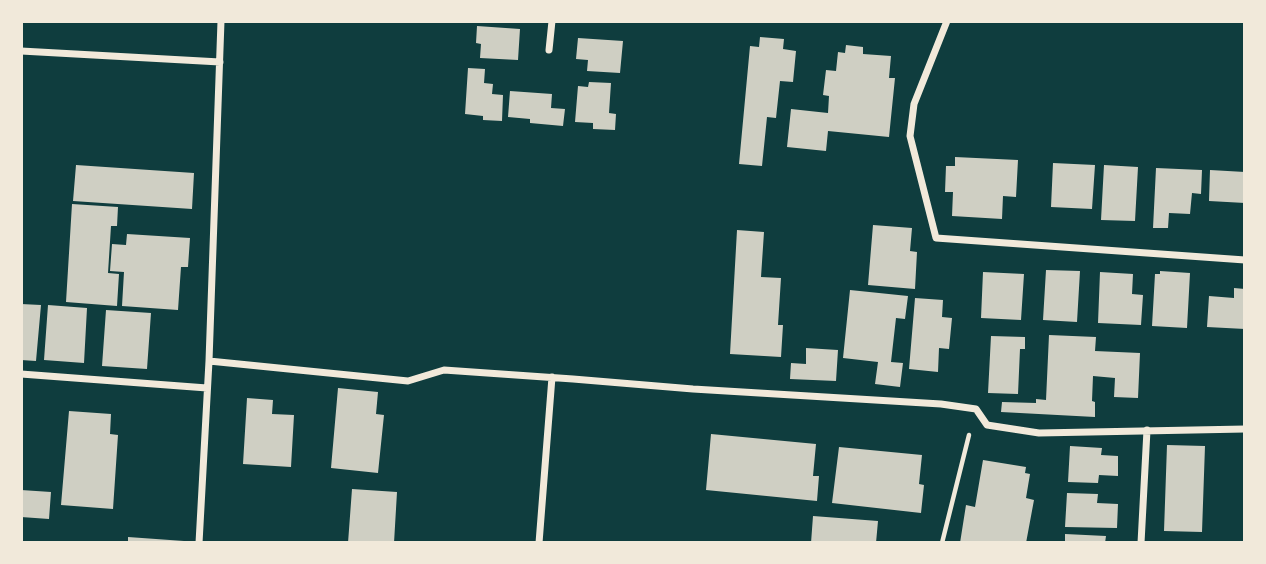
<!DOCTYPE html>
<style>
body{margin:0}
#map{position:relative;width:1266px;height:564px;overflow:hidden;background:#0f3d3e;font-family:"Noto Serif",serif}
canvas{display:block}
.frame{position:absolute;inset:0;border:23px solid #f1e9da;pointer-events:none}
</style>
<div id="map">
<canvas width="1266" height="564"></canvas>
<div class="frame"></div>
</div>
<script>
const c = document.querySelector('canvas').getContext('2d');
c.lineJoin = 'round';
function paint(path, color) {
  c.fillStyle = color;
  c.fill(path, 'evenodd');
}
function toPath(rows) {
  const path = new Path2D();
  for (const r of rows) {
    path.moveTo(r[0], r[1]);
    for (let i = 2; i < r.length; i += 2) path.lineTo(r[i], r[i + 1]);
  }
  return path;
}
function trace(path, color, width, dash) {
  c.strokeStyle = color;
  c.lineWidth = width;
  c.lineCap = dash ? 'butt' : 'round';
  c.setLineDash(dash || []);
  c.stroke(path);
}
paint(toPath([
 [477,26,520,29,518,60,480,58,481,44,476,43],
 [760,37,784,39,783,49,796,51,793,82,780,81,776,118,767,117,762,166,739,164,750,46,759,47],
 [578,38,623,41,620,73,587,71,588,60,576,59],
 [846,45,863,47,863,54,891,56,889,78,895,78,889,137,828,131,826,151,787,147,791,109,828,113,829,96,823,95,826,70,836,71,838,52,845,53],
 [468,68,485,69,484,83,493,84,492,94,503,95,502,121,483,120,483,116,465,114],
 [589,82,611,83,609,113,616,114,615,130,593,129,593,123,575,122,578,86,588,87],
 [510,91,552,94,551,108,565,109,563,126,530,123,530,119,508,117],
 [955,157,1018,160,1016,197,1003,196,1002,219,952,216,953,192,945,192,946,166,955,166],
 [1053,163,1095,165,1092,209,1051,207],
 [76,165,194,173,192,209,73,201],
 [1104,165,1138,167,1135,221,1101,220],
 [1156,168,1202,170,1201,194,1192,193,1190,214,1169,213,1168,228,1153,228],
 [1210,170,1245,172,1245,203,1209,201],
 [72,204,118,207,117,226,111,226,108,273,119,274,117,306,66,302],
 [873,225,912,228,910,251,917,252,915,289,868,285],
 [737,230,764,232,761,277,781,278,778,325,783,325,781,357,730,354],
 [127,234,190,238,188,267,181,267,178,310,122,306,124,272,110,271,112,244,126,245],
 [1046,270,1080,271,1077,322,1043,320],
 [1160,271,1190,273,1187,328,1152,326,1155,274,1160,274],
 [983,272,1024,274,1021,320,981,318],
 [1100,272,1133,274,1132,294,1143,295,1141,325,1098,323],
 [1234,288,1245,289,1245,329,1207,327,1209,296,1234,298],
 [850,290,908,296,905,319,896,318,891,362,903,363,900,387,875,384,878,362,843,358],
 [915,298,943,300,942,317,952,318,949,349,939,348,938,372,909,369],
 [21,304,41,305,36,361,21,360],
 [48,305,87,308,84,363,44,360],
 [106,310,151,313,147,369,102,366],
 [1049,335,1096,337,1095,351,1140,353,1138,398,1114,397,1115,378,1093,376,1092,401,1095,402,1095,417,1001,412,1002,402,1036,403,1036,399,1046,400],
 [991,336,1025,337,1025,349,1020,349,1018,394,988,393],
 [806,348,838,350,836,381,790,379,791,363,806,364],
 [338,388,378,392,376,414,384,415,378,473,331,468],
 [247,398,273,400,272,414,294,415,291,467,243,464],
 [69,411,111,414,110,434,118,435,113,509,61,505],
 [711,434,816,444,813,476,819,476,817,501,706,490],
 [1167,445,1205,446,1202,532,1164,531],
 [1070,446,1102,448,1101,455,1118,456,1118,476,1099,475,1098,483,1068,482],
 [839,447,922,455,919,484,924,485,921,513,832,503],
 [983,460,1026,467,1025,473,1030,474,1026,498,1034,500,1026,543,960,543,966,505,975,507],
 [352,489,397,492,394,543,348,543],
 [21,490,51,492,49,519,21,517],
 [1067,493,1098,494,1097,503,1118,504,1117,528,1065,527],
 [813,516,878,521,876,543,811,543],
 [1065,534,1106,536,1105,543,1065,543],
 [128,537,184,541,184,543,128,543]
]), '#cfcfc3');
trace(toPath([
 [942,543,969,435]
]), '#f1e9da', 4.5);
trace(toPath([
 [947,21,914,104,910,136,936,238,1245,260],
 [549,50,552,21],
 [21,51,220,62],
 [209,361,408,381,444,370,573,379,693,389,941,404,976,409,987,425,1039,433,1245,429],
 [21,374,207,388],
 [199,543,209,361,221,21],
 [539,543,552,377],
 [1141,543,1147,430]
]), '#f1e9da', 7);
</script>
